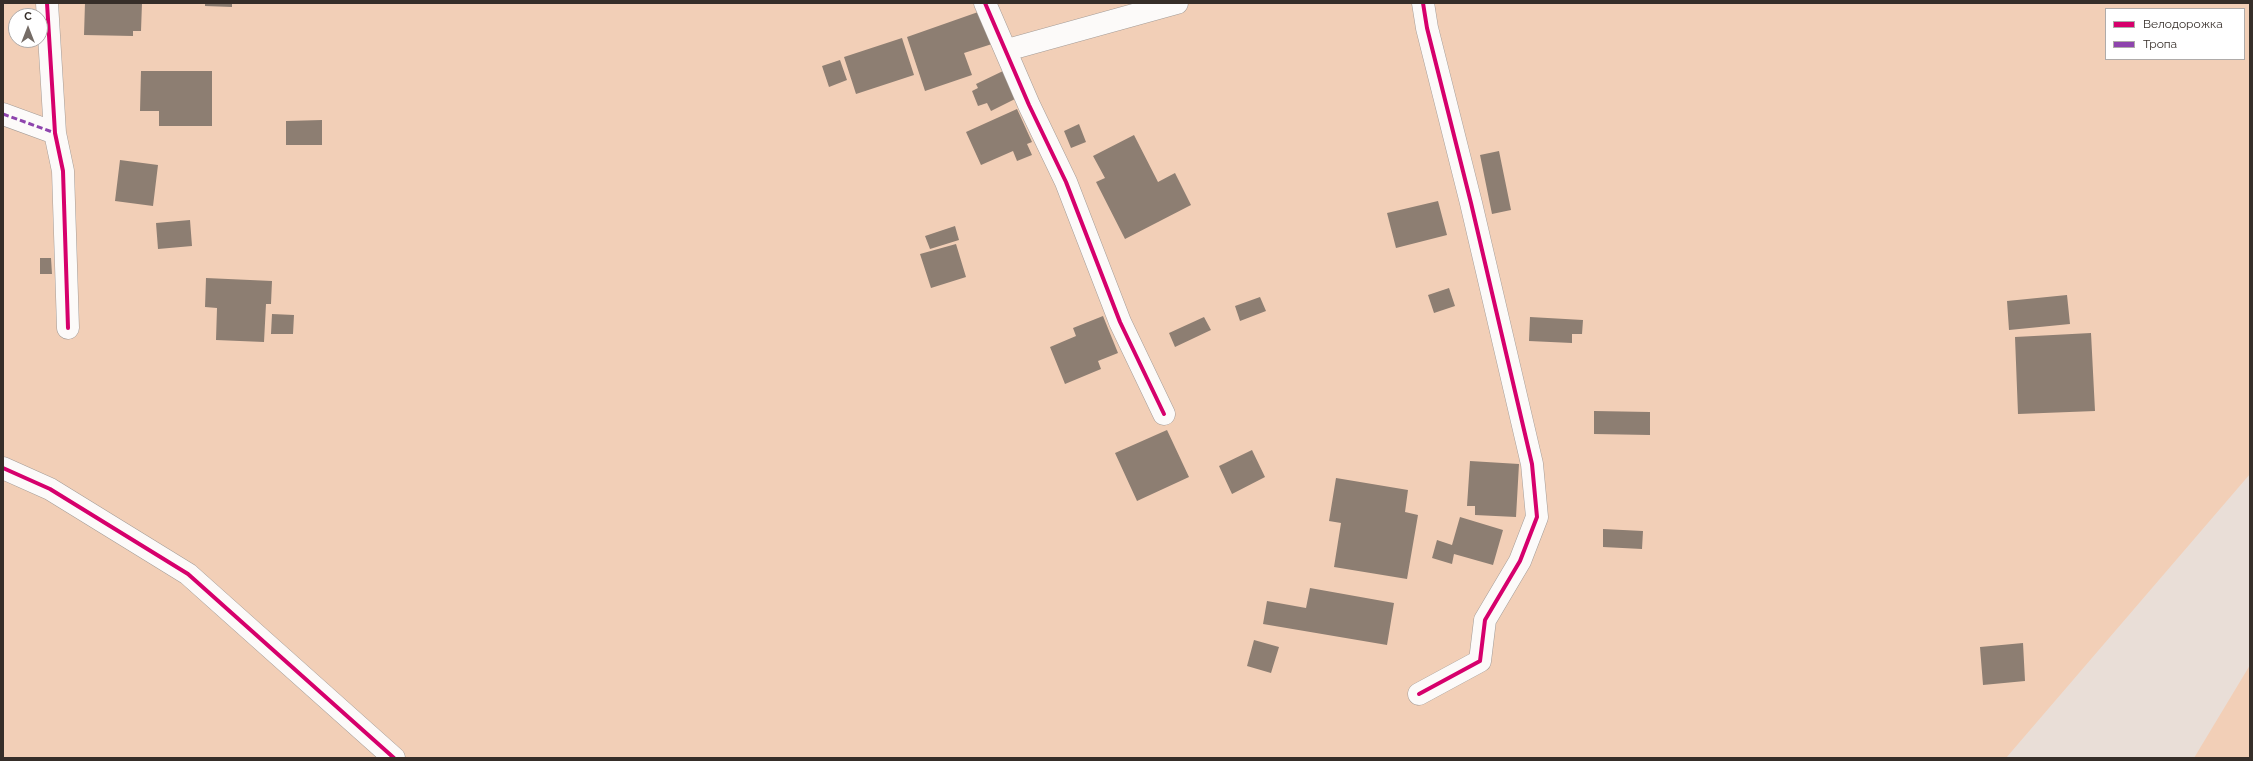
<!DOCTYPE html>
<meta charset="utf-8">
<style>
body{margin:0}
#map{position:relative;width:2253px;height:761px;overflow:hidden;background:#e9ded7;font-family:Raleway,sans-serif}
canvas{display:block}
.frame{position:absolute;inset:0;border:4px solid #362e29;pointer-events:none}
.legend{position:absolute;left:2105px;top:8px;width:140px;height:52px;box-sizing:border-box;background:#fff;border:1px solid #afaba9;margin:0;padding:5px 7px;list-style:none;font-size:12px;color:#362e29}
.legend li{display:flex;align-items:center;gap:8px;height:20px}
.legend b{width:20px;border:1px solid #afaba9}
.north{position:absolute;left:8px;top:8px;width:40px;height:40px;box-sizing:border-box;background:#fff;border:1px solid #afaba9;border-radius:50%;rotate:0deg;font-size:11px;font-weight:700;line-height:16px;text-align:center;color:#362e29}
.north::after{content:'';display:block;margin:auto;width:14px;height:18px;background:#756c66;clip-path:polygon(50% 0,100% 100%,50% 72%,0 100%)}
</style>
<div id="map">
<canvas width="2253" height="761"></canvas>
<div class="frame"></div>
<ul class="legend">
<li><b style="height:5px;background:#d6006c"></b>Велодорожка</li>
<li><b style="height:5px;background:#8e44ad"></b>Тропа</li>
</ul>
<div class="north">С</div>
</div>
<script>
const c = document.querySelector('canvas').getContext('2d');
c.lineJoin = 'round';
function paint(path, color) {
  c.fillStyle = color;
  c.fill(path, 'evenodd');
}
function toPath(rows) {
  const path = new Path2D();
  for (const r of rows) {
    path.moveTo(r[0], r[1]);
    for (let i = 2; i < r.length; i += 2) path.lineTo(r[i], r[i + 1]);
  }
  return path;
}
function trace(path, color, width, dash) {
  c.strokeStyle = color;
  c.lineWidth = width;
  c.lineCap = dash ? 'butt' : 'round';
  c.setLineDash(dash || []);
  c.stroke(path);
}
paint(toPath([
 [3,3,2250,3,2250,474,2006,758,3,758],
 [2106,9,2244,9,2244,59,2106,59],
 [16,16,40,16,40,40,16,40],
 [2250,665,2250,758,2194,758]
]), '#f2cfb7');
paint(toPath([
 [85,3,142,3,141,31,133,31,133,36,84,35],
 [205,3,232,3,232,7,205,6],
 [981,11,992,44,964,53,972,75,925,91,907,37],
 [902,38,914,75,856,94,844,57],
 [840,60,847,80,829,87,822,66],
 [141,71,212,71,212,126,159,126,159,111,140,111],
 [1003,71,1015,99,991,111,987,103,978,106,972,91,978,88,976,84],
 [1017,109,1032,142,1027,144,1032,155,1017,161,1013,151,981,165,966,132],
 [322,120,322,145,286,145,286,121],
 [1079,124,1086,142,1071,148,1064,131],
 [1134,135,1158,182,1175,173,1191,205,1125,239,1096,182,1105,178,1093,156],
 [1499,151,1511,210,1492,214,1480,155],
 [120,160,158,165,153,206,115,201],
 [1438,201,1447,235,1396,248,1387,213],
 [190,220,192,246,158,249,156,223],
 [955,226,959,240,930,249,925,236],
 [956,244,966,277,931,288,920,254],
 [40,258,51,258,52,274,40,274],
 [206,278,272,281,271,304,266,304,264,342,216,340,217,308,205,307],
 [1449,288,1455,306,1434,313,1428,295],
 [2067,295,2070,324,2009,330,2007,301],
 [1260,297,1266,311,1240,321,1235,306],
 [272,314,294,315,293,334,271,334],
 [1103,316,1118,353,1098,361,1101,369,1065,384,1050,347,1076,336,1073,328],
 [1204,317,1211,330,1175,347,1169,333],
 [1530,317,1583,320,1582,334,1572,334,1572,343,1529,341],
 [2091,333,2095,411,2018,414,2015,337],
 [1594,411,1650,412,1650,435,1594,434],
 [1167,430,1189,477,1137,501,1115,453],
 [1252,450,1265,477,1232,494,1219,466],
 [1470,461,1519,464,1516,517,1475,515,1475,506,1467,506],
 [1336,478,1408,490,1405,512,1418,515,1407,579,1334,567,1341,523,1329,521],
 [1460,517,1503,530,1493,565,1454,554,1452,564,1432,558,1437,540,1452,545],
 [1603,529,1643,531,1642,549,1603,547],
 [1310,588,1394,603,1387,645,1263,624,1267,601,1306,608],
 [1254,640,1279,647,1271,673,1247,666],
 [2023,643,2025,681,1983,685,1980,647]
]), '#8d7e72');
const minor = toPath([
 [47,3,55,133,63,171,68,328],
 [985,3,1029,105,1066,182,1120,322,1164,414],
 [1007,50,1177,3],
 [3,114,55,133],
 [3,468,50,489,188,574,394,758],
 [1419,694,1480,661,1485,620,1520,561,1537,517,1532,464,1471,203,1427,28,1423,3]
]);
trace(minor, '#a49c97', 23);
trace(minor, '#fcfaf9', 22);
trace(toPath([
 [3,114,55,133]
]), '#8e44ad', 3, [6, 3]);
trace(toPath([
 [47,3,55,133,63,171,68,328],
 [985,3,1029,105,1066,182,1120,322,1164,414],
 [3,468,50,489,188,574,394,758],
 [1419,694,1480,661,1485,620,1520,561,1537,517,1532,464,1471,203,1427,28,1423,3]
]), '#d6006c', 4);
</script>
